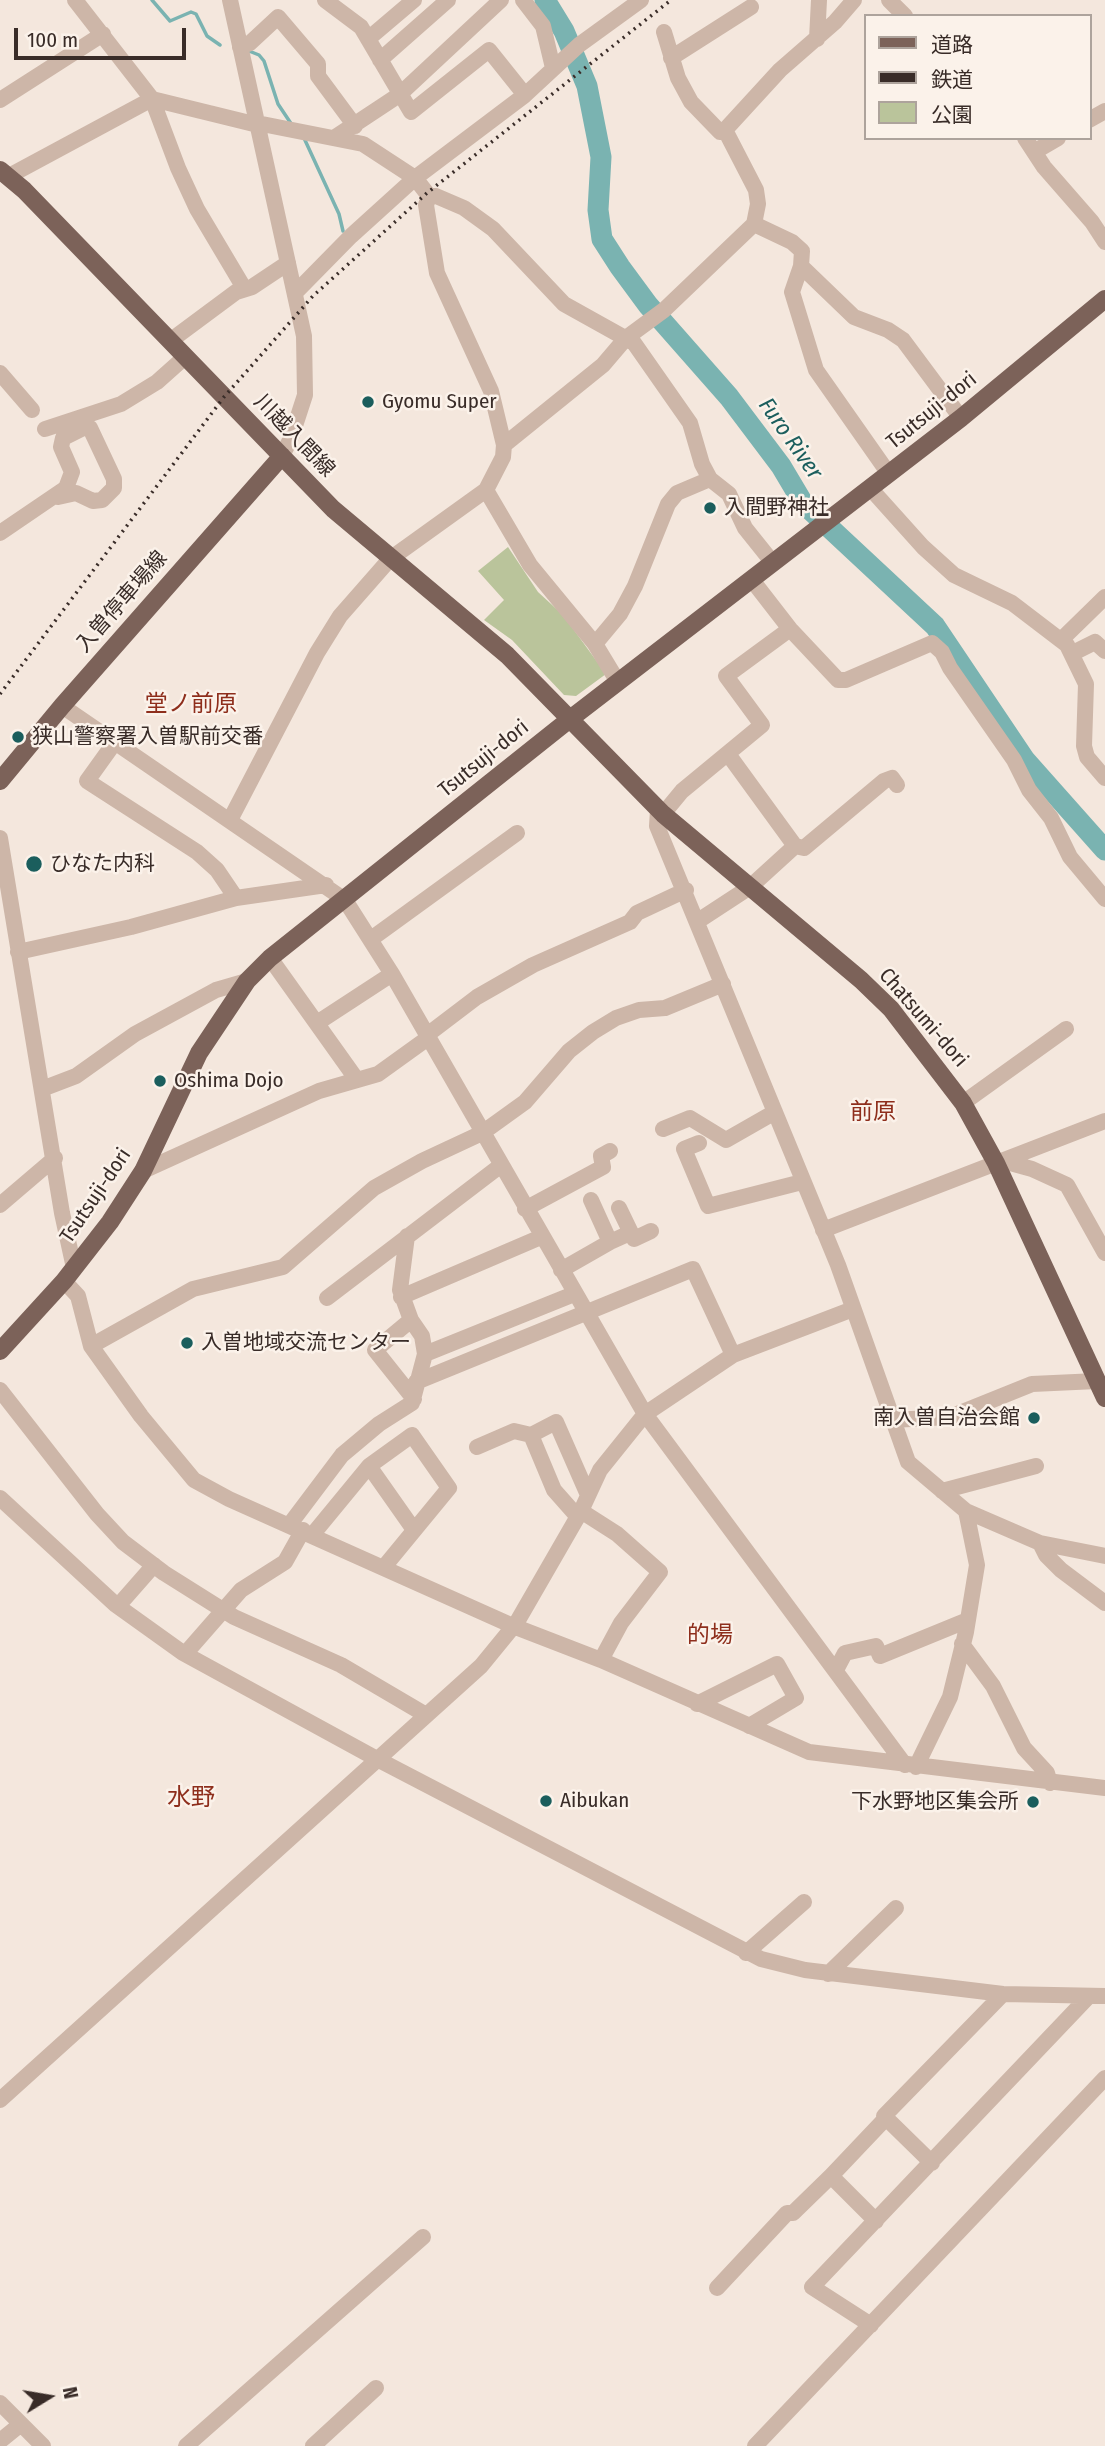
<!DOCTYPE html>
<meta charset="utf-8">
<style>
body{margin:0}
#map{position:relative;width:1105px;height:2446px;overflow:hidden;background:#f4e7dd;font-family:"Fira Sans Condensed","Noto Sans JP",sans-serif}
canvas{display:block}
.legend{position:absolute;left:864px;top:14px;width:228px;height:126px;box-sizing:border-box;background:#fbf2ea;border:2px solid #ada39c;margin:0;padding:9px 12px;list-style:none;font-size:21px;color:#392c28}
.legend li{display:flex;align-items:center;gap:14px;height:35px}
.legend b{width:35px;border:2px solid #ada39c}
.north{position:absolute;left:14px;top:2362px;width:70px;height:70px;-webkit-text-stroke:5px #fbf2ea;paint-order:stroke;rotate:79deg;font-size:19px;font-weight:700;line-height:28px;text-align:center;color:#392c28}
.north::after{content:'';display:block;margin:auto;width:24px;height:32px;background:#392c28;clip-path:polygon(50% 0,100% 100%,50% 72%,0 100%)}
.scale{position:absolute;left:14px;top:28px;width:172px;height:32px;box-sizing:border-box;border:4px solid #392c28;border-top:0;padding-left:9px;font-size:21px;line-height:24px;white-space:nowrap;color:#392c28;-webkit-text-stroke:5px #fbf2ea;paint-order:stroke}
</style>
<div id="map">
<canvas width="1105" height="2446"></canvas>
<ul class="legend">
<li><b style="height:9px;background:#7c6259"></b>道路</li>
<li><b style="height:9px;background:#392c28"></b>鉄道</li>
<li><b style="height:19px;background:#bac49b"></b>公園</li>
</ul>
<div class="north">N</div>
<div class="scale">100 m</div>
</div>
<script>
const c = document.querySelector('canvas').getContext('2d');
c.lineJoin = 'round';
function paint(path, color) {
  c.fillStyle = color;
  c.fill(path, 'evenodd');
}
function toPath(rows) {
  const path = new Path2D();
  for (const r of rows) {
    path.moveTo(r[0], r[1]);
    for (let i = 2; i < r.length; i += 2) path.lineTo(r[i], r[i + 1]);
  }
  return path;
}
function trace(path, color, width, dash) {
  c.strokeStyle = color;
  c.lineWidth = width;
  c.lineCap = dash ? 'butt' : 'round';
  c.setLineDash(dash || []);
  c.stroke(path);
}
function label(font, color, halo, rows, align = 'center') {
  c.font = font + ' "Fira Sans Condensed","Noto Sans JP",sans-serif';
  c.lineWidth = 5;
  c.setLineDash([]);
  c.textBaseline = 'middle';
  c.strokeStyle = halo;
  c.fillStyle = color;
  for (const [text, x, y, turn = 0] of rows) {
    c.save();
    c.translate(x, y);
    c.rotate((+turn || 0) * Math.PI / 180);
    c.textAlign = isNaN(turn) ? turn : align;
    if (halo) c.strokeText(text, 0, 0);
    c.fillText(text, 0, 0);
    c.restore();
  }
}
paint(toPath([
 [508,547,538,592,563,615,606,674,576,696,564,695,512,640,484,620,504,600,478,571]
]), '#bac49b');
trace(toPath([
 [152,0,170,21,191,12,196,14,207,36,220,45],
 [249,51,259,55,264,61,278,104,292,125],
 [304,138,339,214,343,231]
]), '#7ab3b1', 3.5);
trace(toPath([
 [545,0,564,31,587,86,601,157,598,210,602,239,620,267,648,305,729,397,781,466,803,503,935,626,1025,760,1105,850]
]), '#7ab3b1', 21);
trace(toPath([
 [75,0,152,99,178,168,197,209,244,288],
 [230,0,304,336,305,395,291,438,282,456],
 [325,0,361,27,411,112,489,50,525,95],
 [523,0,543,26,553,68],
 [889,0,905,16],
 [664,32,678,78,691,102,720,132,725,130],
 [368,39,414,0],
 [817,39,819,0],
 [240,47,250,43,278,17,318,64,318,76,355,126],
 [671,58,751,7],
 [380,60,448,0],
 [0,100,103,34],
 [1089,120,1105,111],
 [257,123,363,144,415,178,429,196,436,196,464,208,493,229,564,304,634,343,690,423,702,464,710,479,729,494,745,528,773,563],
 [337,136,399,95,501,0],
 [1025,138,1044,167,1092,222,1105,242],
 [1034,152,1058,138],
 [9,176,152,99,258,125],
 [754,224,792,242,802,251,801,266,792,292,816,370,889,474],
 [801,266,854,317,888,330,903,340,961,418],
 [295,293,351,236,415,178,525,95,579,45,641,0],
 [170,341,236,292,252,287,288,263],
 [0,373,32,410],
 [45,429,121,404,157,382,185,357],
 [504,445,603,365,626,338,664,310,754,224,758,204,756,190,725,130,780,70,835,22,854,0],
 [870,488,923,547,954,575,1012,603,1067,645,1086,684,1084,746,1087,757,1105,778],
 [486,490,530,565,595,644,618,682],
 [0,533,66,488,72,472,61,447,63,438,83,428,90,428,114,479,114,488,102,500,93,501,76,493,58,497],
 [752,580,790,629,838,680,846,680,932,643,942,652,950,668,1014,760,1029,790,1051,818,1070,857,1105,899],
 [1062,639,1105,597],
 [595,644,620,614,635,586,668,504,677,493,710,479],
 [1073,653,1095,642,1105,651],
 [62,706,345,900,392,974,645,1414,905,1765],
 [115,742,87,781,197,852,217,870,236,898],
 [728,754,795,846],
 [658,810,657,826,838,1265,908,1462,966,1511,977,1565,966,1632,950,1697,916,1767],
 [663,814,682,791,762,725,726,676,790,629],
 [230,820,317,653,340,616,390,559,486,490,503,457,504,445,491,391,437,273,426,205,429,196],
 [0,838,62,1213,74,1268],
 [698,921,750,887,795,846,804,848,884,781,892,778,897,785],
 [371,939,517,833],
 [18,952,131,927,236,898,326,885],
 [270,958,357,1080],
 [317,1023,392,974],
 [427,1035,477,997,533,965,630,922,637,913,686,890],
 [42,1089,76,1076,135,1034,216,990,247,981],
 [963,1103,1066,1029],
 [663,1129,690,1118,726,1140,775,1112],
 [699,1143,684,1149,708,1206,802,1182],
 [1003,1161,1032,1169,1067,1185,1105,1253],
 [143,1171,319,1091,378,1074,428,1038],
 [591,1200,610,1242,630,1233],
 [0,1205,55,1158],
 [619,1208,634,1239,651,1231],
 [525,1209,603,1167,601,1156,610,1151],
 [823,1230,1105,1121],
 [407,1236,400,1290,411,1320,422,1336,425,1354],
 [561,1270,610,1242],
 [64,1281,78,1296,91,1346,141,1416,194,1480,229,1499,513,1626,601,1660,809,1752,1105,1788],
 [401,1297,541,1237],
 [327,1298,500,1166],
 [411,1320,375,1350,414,1399],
 [91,1346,193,1289,283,1267,374,1188,422,1161,482,1133,525,1102,569,1051,593,1032,616,1018,639,1010,665,1008,723,984],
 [416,1382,693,1269,733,1355],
 [0,1390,97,1514,123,1542,164,1573,234,1617,341,1665,426,1715],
 [892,1420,950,1417,1032,1384,1097,1381],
 [531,1435,556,1422,588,1495],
 [477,1447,514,1431,531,1435,554,1490,577,1516],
 [369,1466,414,1530],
 [942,1491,1036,1466],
 [0,1498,116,1605,183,1653,377,1759,761,1959,805,1970,1003,1994,1105,1996],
 [581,1511,617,1534,660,1572,621,1623,601,1660],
 [966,1511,1040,1543,1105,1556],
 [290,1524,342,1455,379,1424,412,1403,425,1354,574,1294],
 [313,1534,369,1466,412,1435,449,1488,384,1567],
 [1040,1543,1046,1555,1061,1570,1105,1603],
 [118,1606,154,1565],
 [962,1644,993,1686,1024,1748,1047,1773,1050,1783],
 [185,1654,241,1590,285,1562,303,1530],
 [836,1670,845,1653,876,1646,880,1656,968,1620],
 [697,1704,777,1664,796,1698,749,1726],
 [746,1953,804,1902],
 [828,1974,896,1908],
 [0,2100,481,1666,517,1622,581,1511,600,1470,645,1414,733,1355,853,1309],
 [886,2118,932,2163],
 [831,2176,876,2221],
 [717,2288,787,2213,793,2213,831,2176,886,2118,884,2116,1003,1994],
 [871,2325,812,2287,1089,1996],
 [0,2403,43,2446],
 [0,2441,21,2424],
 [186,2446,423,2237],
 [313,2446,376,2388],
 [755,2446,1105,2078]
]), '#cdb6a8', 16);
trace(toPath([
 [0,170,24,190,333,509,507,655,663,814,861,980,891,1009,963,1103,996,1163,1105,1398],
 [0,781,62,706,282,456],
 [0,1351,64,1281,110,1222,143,1171,199,1053,247,981,270,958,570,719,961,418,1105,299]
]), '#7c6259', 18);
trace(toPath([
 [0,694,224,397,313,296,427,193,671,0]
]), '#392c28', 3.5, [2, 5]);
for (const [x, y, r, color] of [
 [368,402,7,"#1b5e5d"],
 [710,508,7,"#1b5e5d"],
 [18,737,7,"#1b5e5d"],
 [34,864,9,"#1b5e5d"],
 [160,1081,7,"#1b5e5d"],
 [187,1343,7,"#1b5e5d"],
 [1034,1418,7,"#1b5e5d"],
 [546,1801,7,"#1b5e5d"],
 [1033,1802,7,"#1b5e5d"]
]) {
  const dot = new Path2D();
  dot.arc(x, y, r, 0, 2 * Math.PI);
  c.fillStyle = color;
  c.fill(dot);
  trace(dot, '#fbf2ea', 2.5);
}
label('21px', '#392c28', '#fbf2ea', [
 ["Gyomu Super",382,402],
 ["入間野神社",724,508],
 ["狭山警察署入曽駅前交番",32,737],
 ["ひなた内科",50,864],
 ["Oshima Dojo",174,1081],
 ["入曽地域交流センター",201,1343],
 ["南入曽自治会館",1020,1418,"right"],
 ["Aibukan",560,1801],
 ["下水野地区集会所",1019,1802,"right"]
], 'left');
label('21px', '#392c28', '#fbf2ea', [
 ["Tsutsuji-dori",932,411,-39],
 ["川越入間線",294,436,46],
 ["入曽停車場線",122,602,-49],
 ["Tsutsuji-dori",484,759,-39],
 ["Chatsumi-dori",923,1018,49],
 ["Tsutsuji-dori",96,1196,-56]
]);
label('italic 23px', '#1b5e5d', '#fbf2ea', [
 ["Furo River",790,439,55]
]);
label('23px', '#8e2e1c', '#fbf2ea', [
 ["堂ノ前原",191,705],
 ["前原",873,1113],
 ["的場",710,1636]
]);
label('24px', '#8e2e1c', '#fbf2ea', [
 ["水野",191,1798]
]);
</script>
